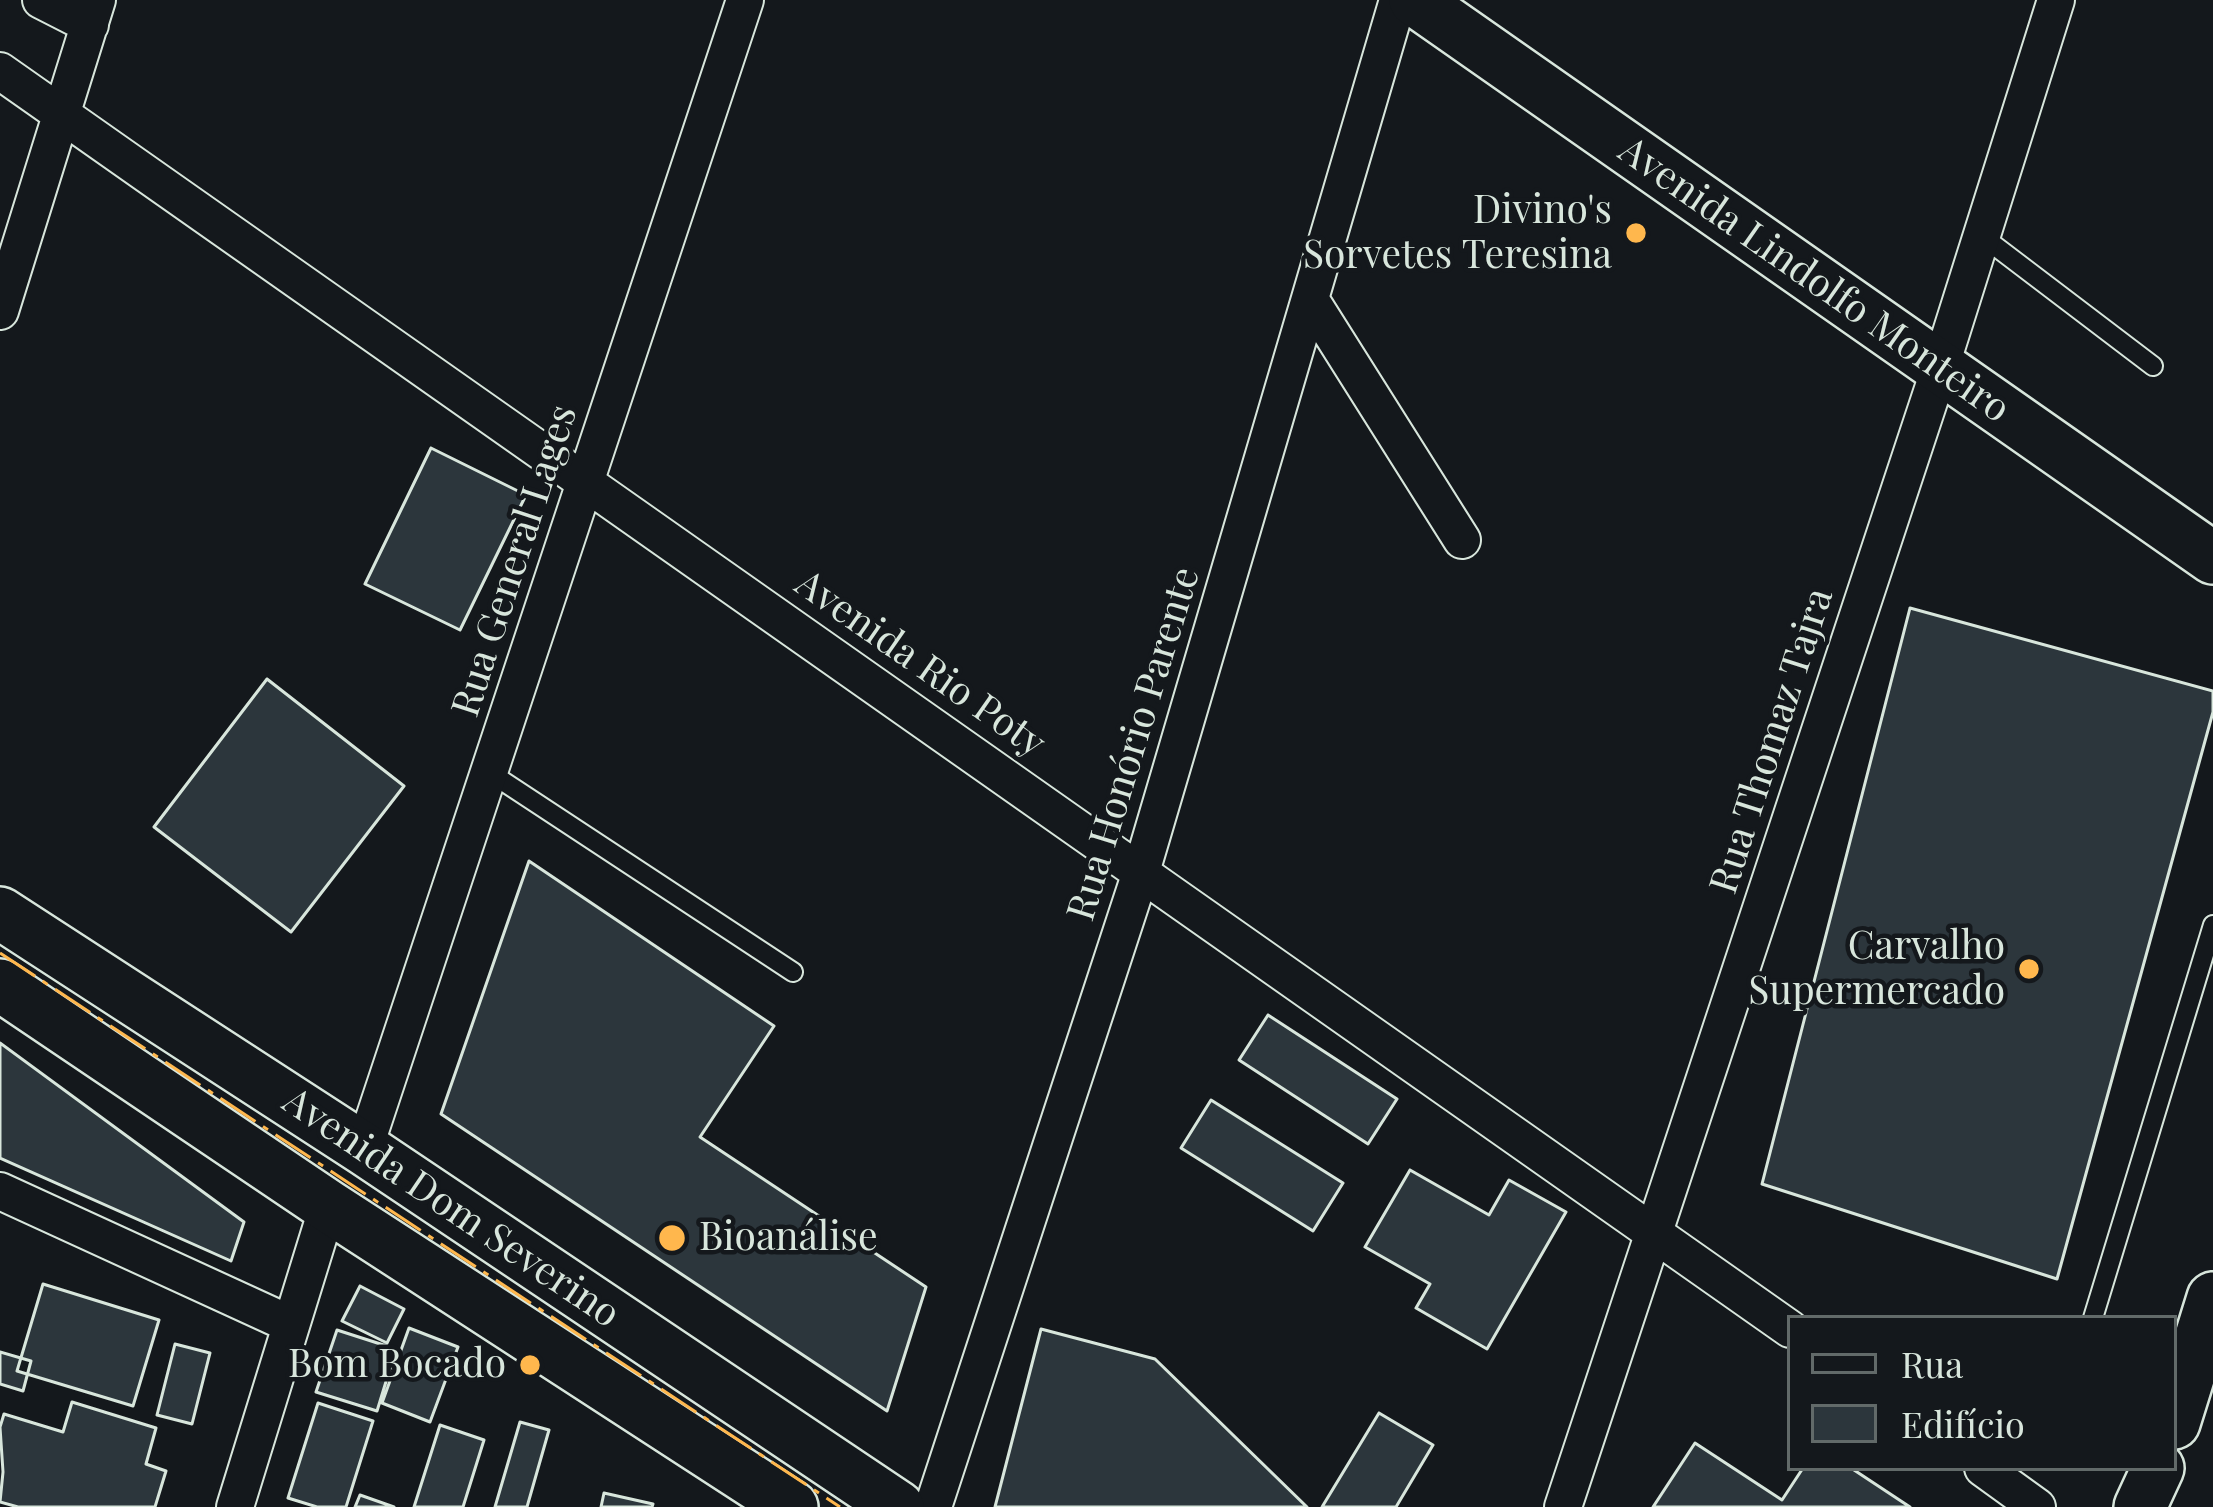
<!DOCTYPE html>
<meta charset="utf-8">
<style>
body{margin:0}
#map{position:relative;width:2213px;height:1507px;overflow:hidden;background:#14181c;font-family:"Playfair Display",serif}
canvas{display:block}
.legend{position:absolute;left:1787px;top:1315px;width:390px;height:156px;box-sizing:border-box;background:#14181c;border:3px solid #626a69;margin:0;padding:15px 21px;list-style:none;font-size:36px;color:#d8e6dc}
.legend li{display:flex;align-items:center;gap:24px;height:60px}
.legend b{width:60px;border:3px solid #626a69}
</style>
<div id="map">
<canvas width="2213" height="1507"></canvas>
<ul class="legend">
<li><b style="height:15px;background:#14181c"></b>Rua</li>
<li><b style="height:33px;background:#2c363c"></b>Edifício</li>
</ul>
</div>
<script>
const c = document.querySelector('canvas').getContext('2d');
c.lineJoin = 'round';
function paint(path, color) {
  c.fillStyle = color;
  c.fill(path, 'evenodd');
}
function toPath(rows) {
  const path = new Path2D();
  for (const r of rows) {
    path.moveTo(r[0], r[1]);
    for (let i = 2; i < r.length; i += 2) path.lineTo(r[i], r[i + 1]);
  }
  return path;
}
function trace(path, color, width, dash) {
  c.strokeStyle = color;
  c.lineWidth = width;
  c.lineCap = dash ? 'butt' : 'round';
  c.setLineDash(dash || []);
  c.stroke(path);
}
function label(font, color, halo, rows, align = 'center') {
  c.font = font + ' "Playfair Display",serif';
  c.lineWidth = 9;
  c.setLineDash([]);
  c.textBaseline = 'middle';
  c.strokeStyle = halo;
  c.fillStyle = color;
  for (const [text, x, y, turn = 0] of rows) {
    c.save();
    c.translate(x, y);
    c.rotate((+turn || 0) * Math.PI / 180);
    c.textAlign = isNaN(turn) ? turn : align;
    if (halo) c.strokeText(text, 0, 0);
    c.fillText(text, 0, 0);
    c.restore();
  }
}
const building = toPath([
 [431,448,526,495,460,630,365,584,431,448],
 [1910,608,2213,691,2213,712,2057,1279,1762,1184,1910,608],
 [267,679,404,786,291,932,154,827,267,679],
 [529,861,774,1026,700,1137,926,1287,887,1411,441,1114,529,861],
 [1268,1015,1397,1099,1368,1144,1239,1060,1268,1015],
 [0,1043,244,1222,231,1261,0,1158,0,1043],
 [1211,1100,1343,1183,1313,1231,1181,1148,1211,1100],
 [1410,1170,1489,1215,1509,1180,1566,1212,1487,1349,1416,1308,1430,1284,1365,1247,1410,1170],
 [43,1284,159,1320,133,1406,17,1371,43,1284],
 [360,1286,404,1309,387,1343,342,1321,360,1286],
 [409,1328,458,1347,430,1422,382,1403,409,1328],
 [1041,1329,1155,1359,1307,1507,995,1507,1041,1329],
 [337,1330,396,1349,377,1411,316,1392,337,1330],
 [175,1344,210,1353,192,1424,157,1415,175,1344],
 [0,1352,31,1361,23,1391,0,1384,0,1352],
 [72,1402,156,1428,146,1464,166,1471,155,1507,18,1507,0,1502,3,1472,0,1427,4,1414,63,1432,72,1402],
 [318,1403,373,1421,346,1507,317,1507,288,1498,318,1403],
 [1379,1413,1433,1445,1396,1507,1322,1507,1379,1413],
 [520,1422,549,1430,527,1507,495,1507,520,1422],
 [440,1425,484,1440,463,1507,414,1507,440,1425],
 [1695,1443,1782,1500,1803,1468,1851,1468,1910,1507,1653,1507,1695,1443],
 [604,1493,653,1504,652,1507,601,1507,604,1493],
 [360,1495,394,1507,355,1507,360,1495]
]);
paint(building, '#2c363c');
trace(building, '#d8e6dc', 3);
const lane = toPath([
 [1982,236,2153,366],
 [489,772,793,972],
 [2093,1318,2213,925]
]);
const street = toPath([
 [41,0,90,25],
 [0,71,1790,1329],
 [1310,299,1462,540],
 [0,311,97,0],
 [364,1149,745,0],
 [0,1191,290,1324],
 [1983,1468,2037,1507],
 [235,1507,328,1206],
 [933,1507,1141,872,1398,0],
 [1563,1507,1940,368,2056,0]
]);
const secondary = toPath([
 [1415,0,2213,558],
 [0,913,364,1149,898,1507],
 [0,985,328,1206,792,1507],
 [2174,1423,2213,1298],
 [2140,1507,2158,1468]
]);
trace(lane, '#d8e6dc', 22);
trace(street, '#d8e6dc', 40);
trace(secondary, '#d8e6dc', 56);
trace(lane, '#14181c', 18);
trace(street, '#14181c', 36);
trace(secondary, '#14181c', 51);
trace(toPath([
 [0,953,840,1507]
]), '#ffb74d', 3, [42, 9, 6, 9]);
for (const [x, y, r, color] of [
 [1636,233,12,"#ffb74d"],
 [2029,969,12,"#ffb74d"],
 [672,1238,15,"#ffb74d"],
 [530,1365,12,"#ffb74d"]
]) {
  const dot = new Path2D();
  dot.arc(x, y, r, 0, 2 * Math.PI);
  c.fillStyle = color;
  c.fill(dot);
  trace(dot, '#14181c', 4.5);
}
label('39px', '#d8e6dc', '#14181c', [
 ["Divino's",1612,211],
 ["Sorvetes Teresina",1612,256],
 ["Carvalho",2005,947],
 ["Supermercado",2005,992],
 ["Bioanálise",699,1238,"left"],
 ["Bom Bocado",506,1365]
], 'right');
label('39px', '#d8e6dc', '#14181c', [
 ["Avenida Lindolfo Monteiro",1814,280,35],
 ["Rua General Lages",515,561,-72],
 ["Avenida Rio Poty",920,664,35],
 ["Rua Thomaz Tajra",1772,741,-72],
 ["Rua Honório Parente",1134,744,-73],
 ["Avenida Dom Severino",451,1208,34]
]);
</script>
